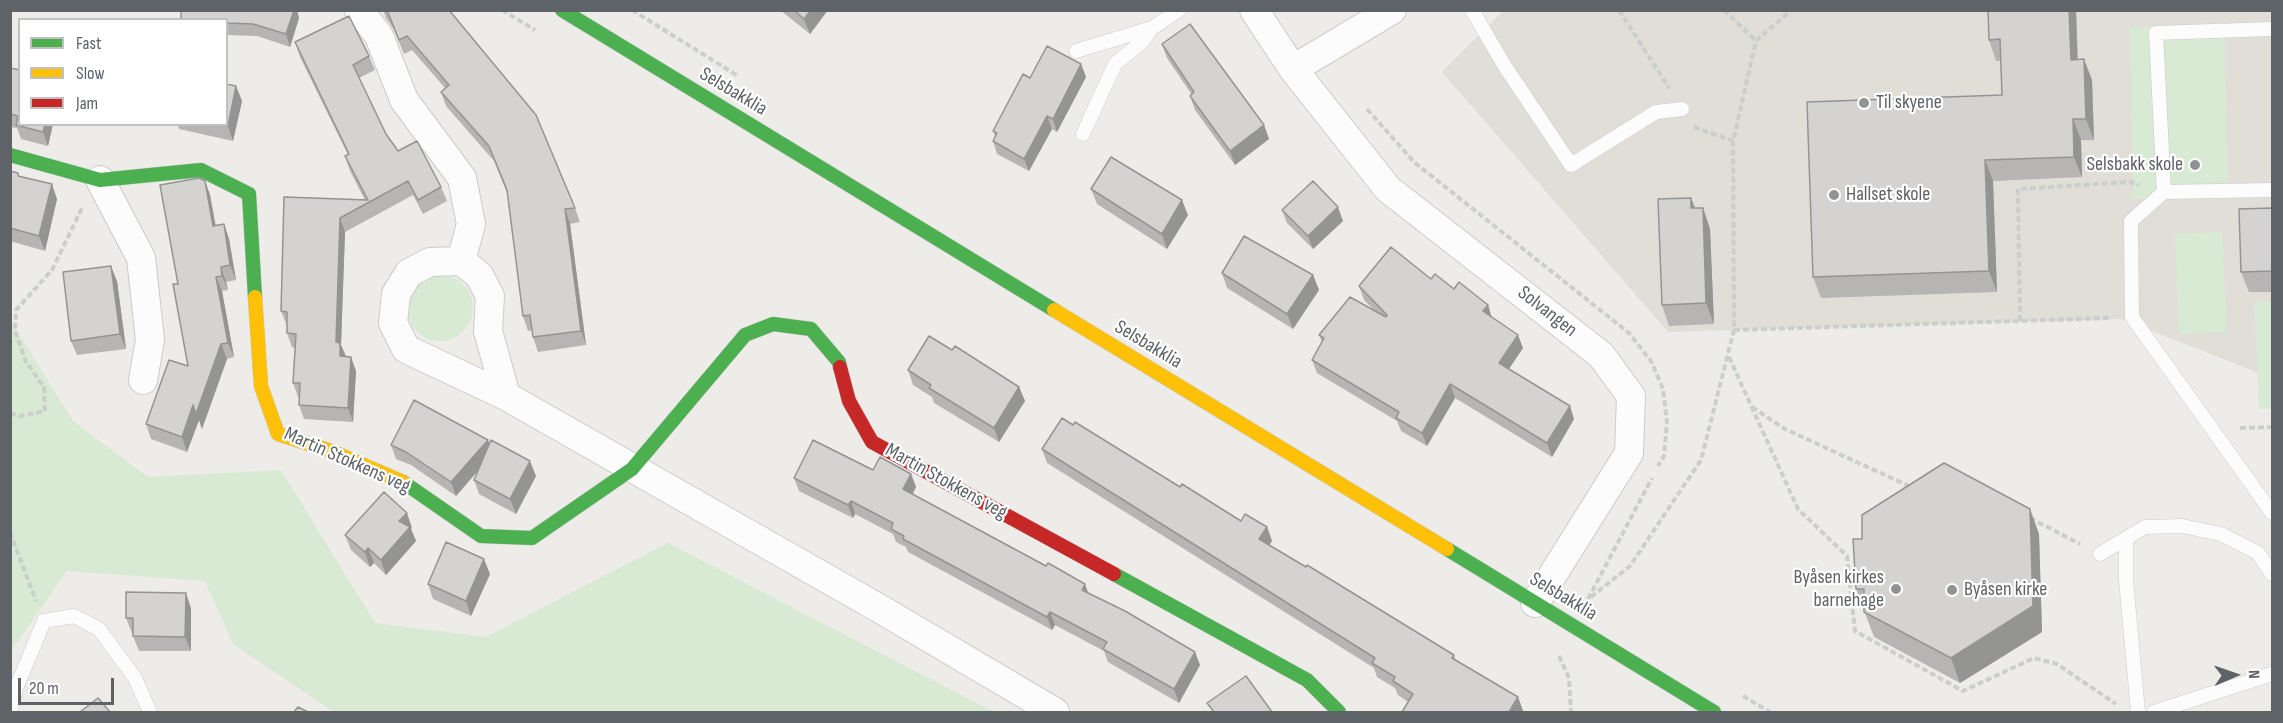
<!DOCTYPE html>
<meta charset="utf-8">
<style>
body{margin:0}
#map{position:relative;width:2283px;height:723px;overflow:hidden;background:#eeece8;font-family:"Sofia Sans Condensed",sans-serif}
canvas{display:block}
.frame{position:absolute;inset:0;border:12px solid #5e6367;pointer-events:none}
.legend{position:absolute;left:18px;top:18px;width:210px;height:108px;box-sizing:border-box;background:#fff;border:2px solid #bfc1c2;margin:0;padding:8px 10px;list-style:none;font-size:18px;color:#5e6367}
.legend li{display:flex;align-items:center;gap:12px;height:30px}
.legend b{width:30px;border:2px solid #bfc1c2}
.north{position:absolute;left:2205px;top:645px;width:60px;height:60px;-webkit-text-stroke:4px #fff;paint-order:stroke;rotate:88deg;font-size:16px;font-weight:700;line-height:24px;text-align:center;color:#5e6367}
.north::after{content:'';display:block;margin:auto;width:21px;height:27px;background:#5e6367;clip-path:polygon(50% 0,100% 100%,50% 72%,0 100%)}
.scale{position:absolute;left:18px;top:678px;width:96px;height:27px;box-sizing:border-box;border:3px solid #5e6367;border-top:0;padding-left:8px;font-size:18px;line-height:21px;white-space:nowrap;color:#5e6367;-webkit-text-stroke:4px #fff;paint-order:stroke}
</style>
<div id="map">
<canvas width="2283" height="723"></canvas>
<div class="frame"></div>
<ul class="legend">
<li><b style="height:8px;background:#4caf50"></b>Fast</li>
<li><b style="height:8px;background:#ffc107"></b>Slow</li>
<li><b style="height:8px;background:#c62828"></b>Jam</li>
</ul>
<div class="north">N</div>
<div class="scale">20 m</div>
</div>
<script>
const c = document.querySelector('canvas').getContext('2d');
c.lineJoin = 'round';
function paint(path, color) {
  c.fillStyle = color;
  c.fill(path, 'evenodd');
}
function toPath(rows) {
  const path = new Path2D();
  for (const r of rows) {
    if (r.length === 3) {
      path.moveTo(r[0] + r[2], r[1]);
      path.arc(r[0], r[1], r[2], 0, 2 * Math.PI);
      continue;
    }
    path.moveTo(r[0], r[1]);
    for (let i = 2; i < r.length; i += 2) path.lineTo(r[i], r[i + 1]);
  }
  return path;
}
function trace(path, color, width, dash) {
  c.strokeStyle = color;
  c.lineWidth = width;
  c.lineCap = dash ? 'butt' : 'round';
  c.setLineDash(dash || []);
  c.stroke(path);
}
function label(font, color, halo, rows, align = 'center') {
  c.font = font + ' "Sofia Sans Condensed",sans-serif';
  c.lineWidth = 4.5;
  c.setLineDash([]);
  c.textBaseline = 'middle';
  c.strokeStyle = halo;
  c.fillStyle = color;
  for (const [text, x, y, turn = 0] of rows) {
    c.save();
    c.translate(x, y);
    c.rotate((+turn || 0) * Math.PI / 180);
    c.textAlign = isNaN(turn) ? turn : align;
    if (halo) c.strokeText(text, 0, 0);
    c.fillText(text, 0, 0);
    c.restore();
  }
}
paint(toPath([
 [1503,11,2272,11,2272,371,2259,373,2121,319,1668,332,1442,72]
]), '#e1ded8');
paint(toPath([
 [2224,25,2228,197,2133,199,2130,27],
 [2222,232,2227,332,2179,334,2175,234],
 [440,308,33],
 [2272,301,2272,408,2259,409,2254,302],
 [11,321,73,421,148,477,281,470,375,623,485,637,668,543,994,712,334,712,233,644,205,581,67,571,11,651]
]), '#d8ead3');
const lane = toPath([
 [1472,10,1504,65,1571,165,1656,112,1682,109],
 [1076,51,1152,28,1179,10],
 [1083,134,1115,64,1143,41,1152,28],
 [2272,190,2164,192,2131,221,2132,317,2272,513],
 [2164,192,2156,33,2272,29],
 [2126,540,2126,580,2138,712],
 [2100,554,2145,527,2182,526,2221,534,2258,553,2272,574],
 [10,712,17,686,44,621,74,616,99,629,135,678,150,712],
 [2154,712,2272,674]
]);
const street = toPath([
 [359,10,379,36,404,100,462,178,471,224,461,261],
 [1254,10,1293,69,1388,189,1601,355,1631,396,1629,453,1535,603],
 [1293,69,1392,10],
 [100,180,141,258,150,340,143,380],
 [506,396,488,331,490,296,479,275,461,261,430,262,409,273,396,294,393,323,406,349,506,396,882,610,1055,712]
]);
const fast = toPath([
 [562,10,1054,310],
 [10,155,100,180,201,170,249,194,255,297],
 [403,482,481,536,532,538,632,469,745,335,773,324,811,329,839,362,840,367],
 [1447,549,1714,712],
 [1114,574,1307,680,1339,712]
]);
const slow = toPath([
 [255,297,261,386,278,434,331,451,403,482],
 [1054,310,1447,549]
]);
const jam = toPath([
 [840,367,849,401,872,442,1114,574]
]);
trace(lane, '#cacbca', 15);
trace(street, '#cacbca', 30);
trace(fast, '#cacbca', 15);
trace(slow, '#cacbca', 15);
trace(jam, '#cacbca', 15);
trace(toPath([
 [502,10,535,30],
 [632,10,738,76],
 [1619,10,1669,88],
 [1724,10,1756,41],
 [1367,109,1414,162,1629,333,1651,361,1663,389,1667,422,1664,456,1658,466],
 [1694,127,1733,141],
 [2020,321,2018,189,2130,182,2139,185],
 [1734,330,2112,318],
 [1729,357,1798,509,1847,556,1855,631,1963,691,2034,658,2057,664,2116,704],
 [1752,407,1785,429,1911,487],
 [10,413,19,416,45,411,44,387,26,362,15,331,16,310,52,270,82,208],
 [2240,428,2272,427],
 [2030,518,2080,544],
 [10,532,36,601],
 [1591,597,1630,566,1701,460,1734,330,1733,141,1756,41,1791,10],
 [1588,599,1652,478],
 [1559,656,1569,678,1571,712],
 [1743,696,1770,712]
]), '#cacfcb', 4, [6, 3]);
trace(lane, '#fcfcfc', 14);
trace(street, '#fcfcfc', 28);
trace(fast, '#4caf50', 14);
trace(slow, '#ffc107', 14);
trace(jam, '#c62828', 14);
paint(toPath([
 [181,10,297,10,299,18,290,47,257,36,226,35,226,20],
 [383,10,449,10,575,208,580,222,570,224,586,345,538,352,533,337,532,330,528,331,523,316,507,193,494,161,446,106,441,92,445,88,412,50,404,54,394,30,386,18],
 [780,10,828,10,810,34],
 [1988,10,2076,10,2078,60,2092,80,2094,140,2081,140,2082,177,1993,181,1997,292,1821,298,1813,277,2002,95,2001,61,1996,61,1989,40],
 [295,42,369,56,375,70,359,78,386,134,398,151,441,187,447,201,423,214,413,195,345,232,341,345,346,356,356,371,353,422,304,419,299,405,299,397,298,397,293,383,295,348,292,347,287,333,287,326,281,311,284,197,365,200,350,171,345,156,348,155,300,57],
 [1162,44,1264,125,1269,139,1235,165,1195,110,1190,96,1192,95,1167,58],
 [1081,64,1086,77,1057,132,1052,129,1029,171,997,154,993,141,995,137,993,131,1030,78],
 [10,68,20,124,53,124,48,146,21,139,17,128,10,127],
 [236,86,242,101,233,141,179,129,177,124,226,124],
 [10,171,57,199,45,251,10,241],
 [205,181,210,195,216,226,224,224,229,239,236,280,226,282,228,290,222,291,234,357,227,359,202,429,199,420,187,452,151,439,146,424,188,366],
 [1091,189,1188,215,1167,249,1097,204],
 [1691,198,1695,208,1703,208,1710,229,1714,324,1669,326,1662,305],
 [2272,208,2272,292,2249,292,2241,272],
 [1282,210,1343,221,1313,249,1287,223],
 [1222,273,1313,275,1319,290,1293,329,1227,288],
 [1431,279,1454,289,1488,305,1492,318,1523,348,1509,369,1574,419,1552,457,1455,398,1427,446,1401,431,1397,421,1317,373,1312,360,1322,342,1319,335,1375,311,1364,300,1359,286],
 [117,281,126,349,77,355,71,341],
 [952,350,1019,387,1025,401,999,442,934,403,932,397,913,385,908,370],
 [490,443,536,476,516,514,479,494,474,480,477,472,456,496,411,465,396,459,391,445],
 [1042,449,1180,487,1241,521,1267,527,1272,541,1269,545,1454,655,1456,661,1518,697,1523,711,1522,712,1402,712,1408,702,1398,695,1395,688,1377,677,1374,668,1047,463],
 [873,470,911,474,916,487,913,494,1046,566,1085,584,1088,593,1195,652,1200,665,1179,703,1108,662,1104,651,1055,625,1052,630,908,552,906,547,896,542,893,534,855,514,853,518,799,491,794,478],
 [2030,509,2039,534,2042,632,1960,683,1874,637,1856,589,1862,539],
 [412,528,411,529,416,541,386,575,374,563,370,567,351,550,345,535],
 [490,574,471,616,433,599,428,584],
 [191,608,191,651,139,651,133,636,133,633,132,633,126,618]
]), '#b6b5b4');
paint(toPath([
 [294,10,297,10,299,18,290,47,286,34],
 [811,10,828,10,810,34,804,19],
 [2069,10,2076,10,2078,81,2071,60],
 [2084,59,2092,80,2094,140,2086,119],
 [1081,64,1086,77,1057,132,1053,119],
 [236,86,242,101,233,141,228,126],
 [1047,116,1052,129,1029,171,1024,159],
 [2073,119,2081,140,2082,177,2074,157],
 [45,124,53,124,48,146,43,132],
 [1264,125,1269,139,1235,165,1230,151],
 [1985,160,1993,181,1997,292,1989,271],
 [205,181,210,195,218,241,213,226],
 [52,184,57,199,45,251,39,236],
 [1691,198,1699,219,1691,208],
 [1182,200,1188,215,1167,249,1162,234],
 [1338,207,1343,221,1313,249,1308,236],
 [1703,208,1710,229,1714,324,1706,303],
 [565,209,570,224,586,345,581,331],
 [340,218,345,232,341,345,346,357,340,356,336,342],
 [224,224,229,239,236,280,230,265],
 [111,266,117,281,126,349,120,334],
 [221,267,226,282,228,290,222,276],
 [1313,275,1319,290,1293,329,1287,314],
 [216,277,222,291,234,357,228,343],
 [1488,305,1492,319,1483,311],
 [1518,335,1523,348,1504,376,1499,363],
 [221,344,227,359,202,429,199,420,187,452,182,437,193,405],
 [351,357,356,371,353,422,348,408],
 [1450,384,1455,398,1427,446,1422,433],
 [1019,387,1025,401,999,442,994,428],
 [1570,406,1574,419,1552,457,1547,443],
 [488,440,493,453,456,496,451,482],
 [530,461,536,476,516,514,510,499],
 [911,474,916,487,908,502,903,489],
 [851,501,855,514,853,518,848,505],
 [2030,509,2039,534,2042,632,1960,683,1951,658],
 [407,513,412,528,411,529,416,541,386,575,381,560,399,521],
 [1267,527,1272,541,1264,553,1259,539],
 [368,548,374,563,370,567,365,552],
 [484,559,490,574,471,616,466,601],
 [1085,584,1090,598,1082,590],
 [186,593,191,608,191,651,185,637],
 [1050,612,1055,625,1052,630,1047,617],
 [1195,652,1200,665,1179,703,1174,689],
 [1518,697,1523,711,1522,712,1509,712]
]), '#949492');
const building = toPath([
 [181,10,294,10,286,34,253,24,226,23,226,20,181,20,181,10],
 [386,10,449,10,536,115,575,208,565,209,581,331,533,337,530,315,523,316,507,190,489,146,441,92,449,85,407,36,399,40,389,15,386,10],
 [794,10,811,10,804,19,794,10],
 [1988,10,2069,10,2071,60,2084,59,2086,119,2073,119,2074,157,1985,160,1989,271,1813,277,1807,102,2002,95,2000,39,1989,40,1988,10],
 [349,16,369,56,353,65,386,134,398,151,417,141,441,187,418,200,408,181,340,218,336,342,340,343,340,356,351,357,348,408,299,405,300,383,293,383,296,334,287,333,287,312,281,311,284,197,368,200,345,156,349,154,295,42,349,16],
 [1190,24,1264,125,1230,151,1190,96,1194,92,1162,44,1190,24],
 [1047,46,1081,64,1053,119,1047,116,1024,159,993,141,997,133,993,131,1023,74,1030,78,1047,46],
 [10,68,20,70,20,124,45,124,43,132,16,125,18,116,10,114,10,68],
 [226,84,236,86,228,126,222,124,226,124,226,84],
 [1111,157,1182,200,1162,234,1091,189,1111,157],
 [10,171,18,173,18,176,52,184,39,236,10,228,10,171],
 [199,178,205,181,213,226,224,224,230,265,221,267,222,276,216,277,228,343,221,344,196,414,193,405,182,437,146,424,169,360,188,366,173,284,178,284,160,185,199,178],
 [1313,181,1338,207,1308,236,1282,210,1313,181],
 [1691,198,1691,208,1703,208,1706,303,1662,305,1658,199,1691,198],
 [2272,208,2272,271,2241,272,2239,209,2272,208],
 [1244,236,1313,275,1287,314,1222,273,1244,236],
 [1391,247,1431,279,1435,274,1454,289,1459,282,1488,305,1483,311,1518,335,1499,363,1570,406,1547,443,1450,384,1422,433,1396,418,1399,412,1312,360,1324,338,1319,335,1350,297,1386,317,1387,315,1359,286,1391,247],
 [111,266,120,334,71,341,63,272,111,266],
 [929,336,952,350,955,346,1019,387,994,428,929,388,931,385,908,370,929,336],
 [414,400,488,440,451,482,406,452,391,445,414,400],
 [1062,418,1073,425,1075,422,1180,487,1182,484,1241,521,1245,514,1267,527,1259,539,1306,567,1307,565,1454,655,1452,658,1518,697,1509,712,1402,712,1413,694,1393,681,1395,677,1372,663,1375,658,1042,449,1062,418],
 [491,440,530,461,510,499,474,480,491,440],
 [813,440,873,470,880,457,911,474,903,489,1046,566,1048,563,1085,584,1082,590,1125,611,1195,652,1174,689,1103,649,1107,642,1050,612,1047,617,903,539,904,536,891,529,893,523,851,501,848,505,794,478,813,440],
 [1944,463,2030,509,2033,606,1951,658,1864,612,1864,589,1856,589,1853,539,1862,539,1862,515,1944,463],
 [384,492,407,513,399,521,410,527,381,560,368,548,365,552,345,535,384,492],
 [446,542,484,559,466,601,428,584,446,542],
 [126,592,186,593,185,637,133,636,133,618,126,618,126,592],
 [1246,676,1272,712,1214,712,1207,703,1246,676],
 [98,698,110,712,80,712,98,698],
 [298,707,308,712,294,712,298,707]
]);
paint(building, '#d4d3d1');
trace(building, '#949492', 1.5);
for (const [x, y, r, color] of [
 [1864,103,6,"#909394"],
 [2195,165,6,"#909394"],
 [1834,195,6,"#909394"],
 [1896,589,6,"#909394"],
 [1952,590,6,"#909394"]
]) {
  const dot = new Path2D();
  dot.arc(x, y, r, 0, 2 * Math.PI);
  c.fillStyle = color;
  c.fill(dot);
  trace(dot, '#fff', 2);
}
label('20px', '#5e6367', '#fff', [
 ["Selsbakklia",733,92,31],
 ["Solvangen",1547,312,38],
 ["Selsbakklia",1148,345,31],
 ["Martin Stokkens veg",347,461,24],
 ["Martin Stokkens veg",946,482,29],
 ["Selsbakklia",1563,597,31]
]);
label('20px', '#5e6367', '#fff', [
 ["Til skyene",1876,103],
 ["Selsbakk skole",2183,165,"right"],
 ["Hallset skole",1846,195],
 ["Byåsen kirkes",1884,578,"right"],
 ["barnehage",1884,601,"right"],
 ["Byåsen kirke",1964,590]
], 'left');
</script>
